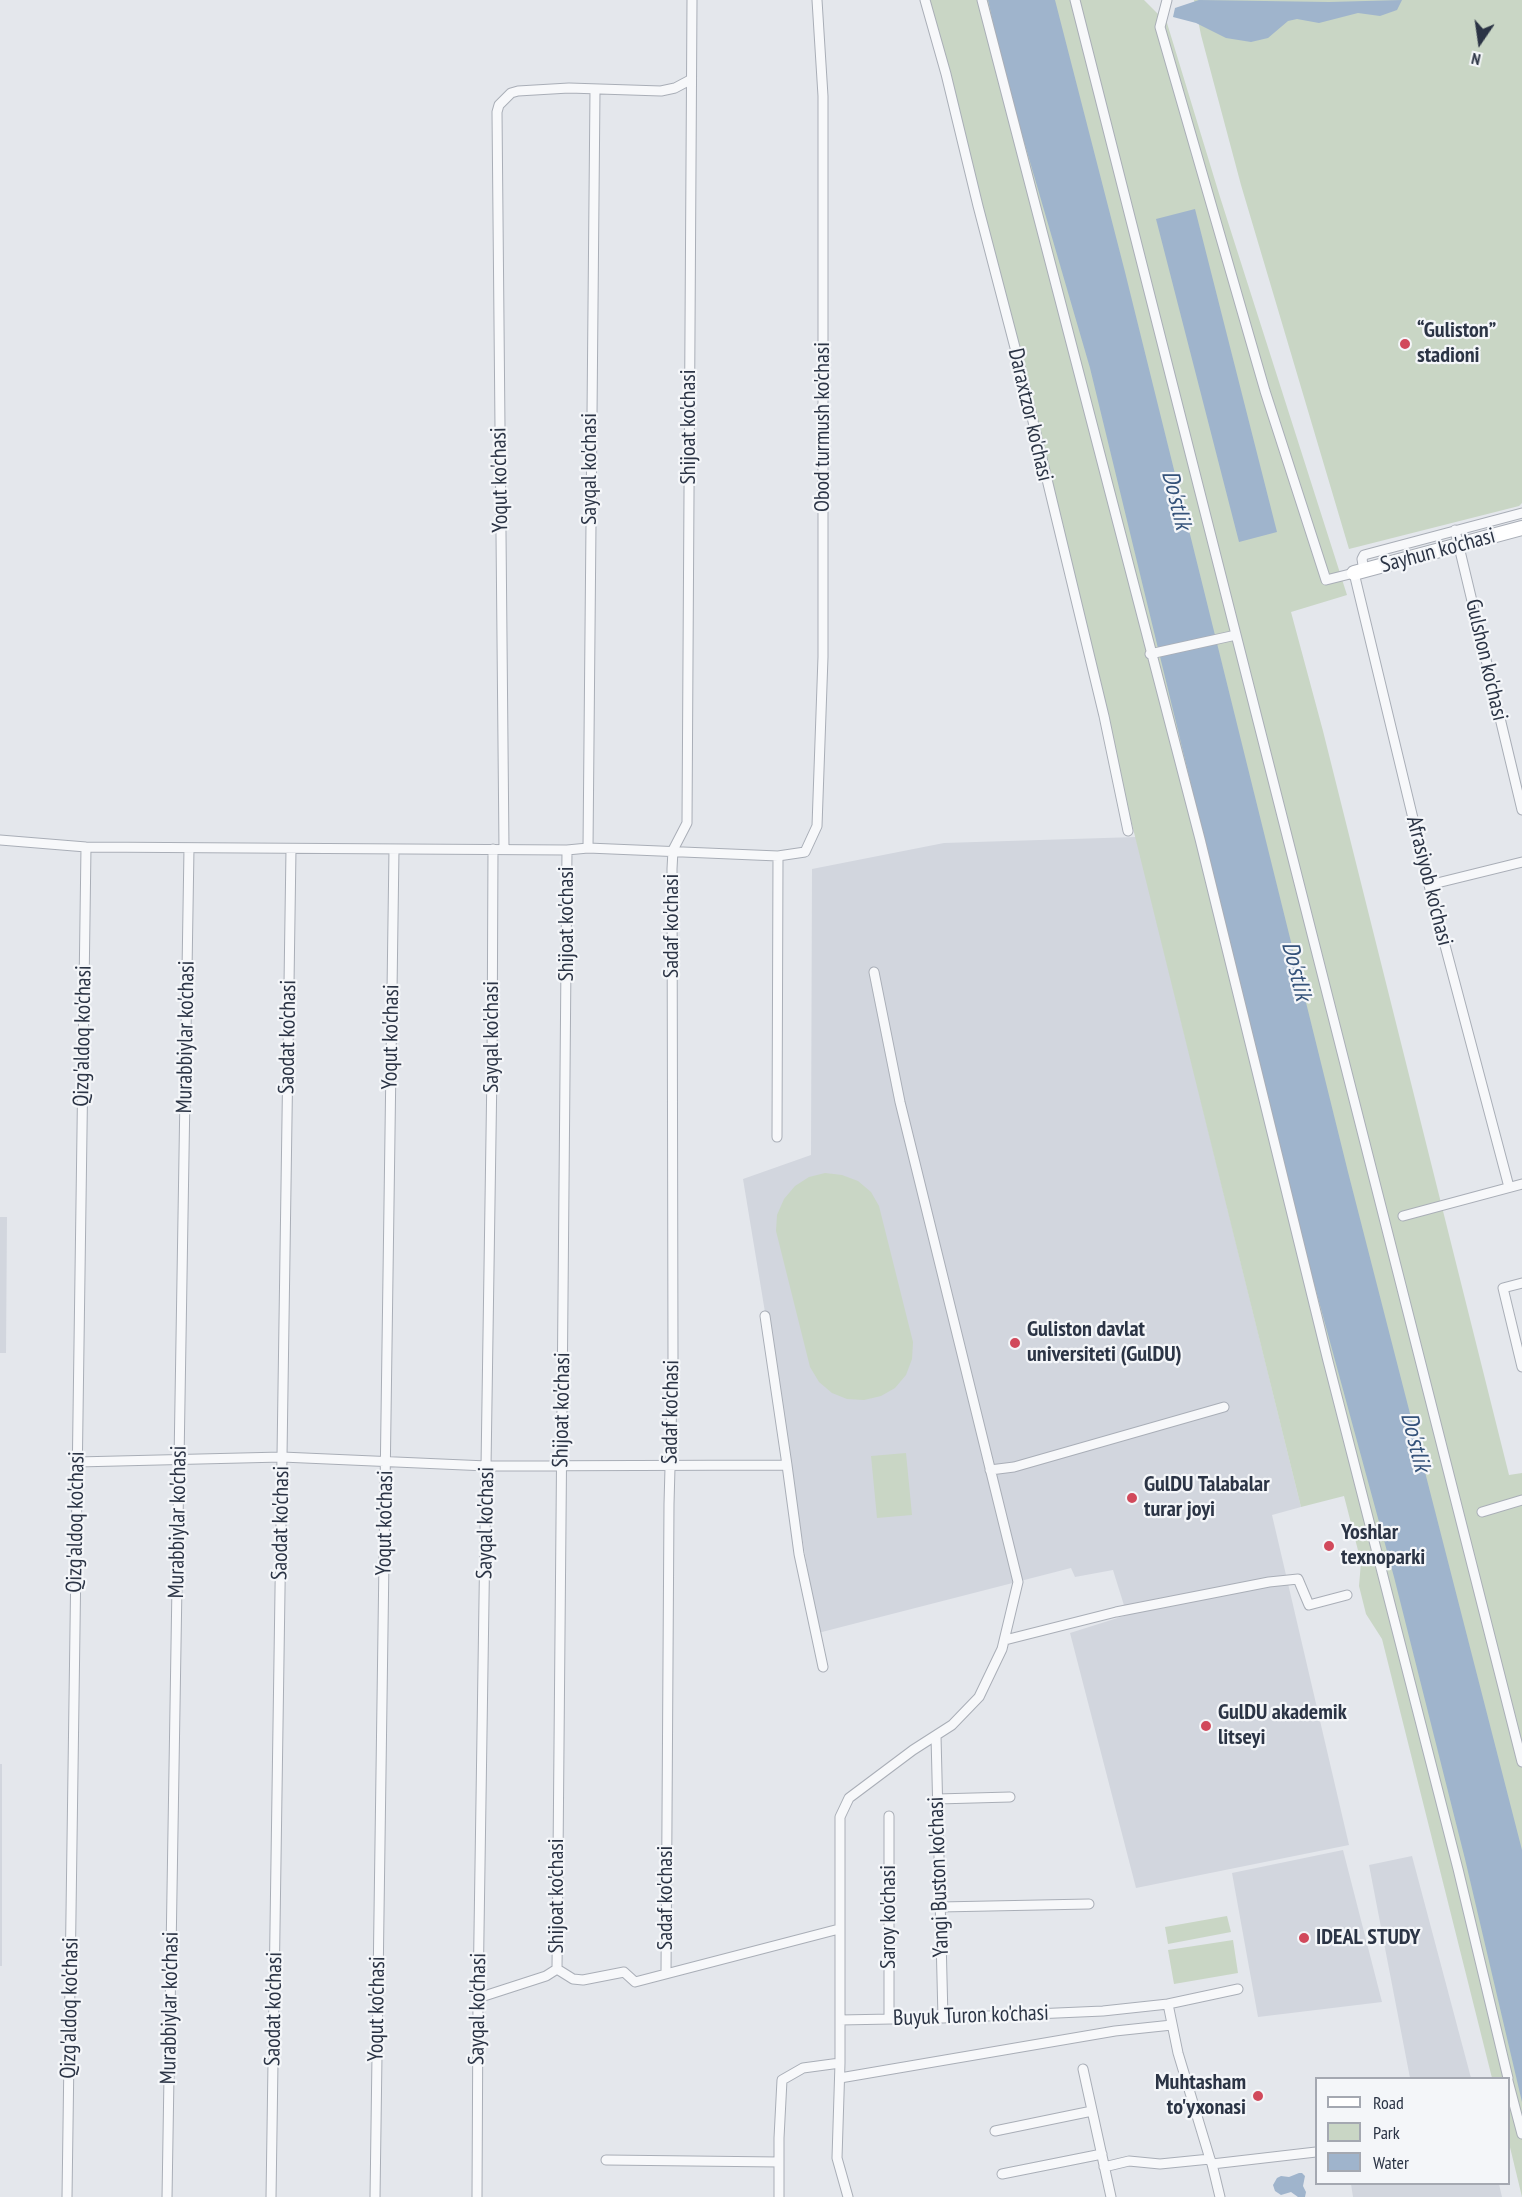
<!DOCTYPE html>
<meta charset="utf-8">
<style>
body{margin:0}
#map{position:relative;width:1522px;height:2197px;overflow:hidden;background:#e4e7ec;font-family:"PT Sans Narrow",sans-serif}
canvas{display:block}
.legend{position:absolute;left:1315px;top:2077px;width:195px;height:108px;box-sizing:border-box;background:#f4f6f9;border:2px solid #a4a8b1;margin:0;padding:8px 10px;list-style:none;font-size:18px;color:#2b3445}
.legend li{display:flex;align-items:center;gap:12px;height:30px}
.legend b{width:30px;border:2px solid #a4a8b1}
.north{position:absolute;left:1450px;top:12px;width:60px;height:60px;-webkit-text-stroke:4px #f4f6f9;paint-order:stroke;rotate:193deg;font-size:16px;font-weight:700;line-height:24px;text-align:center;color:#2b3445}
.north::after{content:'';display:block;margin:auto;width:21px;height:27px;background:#2b3445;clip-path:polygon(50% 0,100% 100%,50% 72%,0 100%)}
</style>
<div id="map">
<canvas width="1522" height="2197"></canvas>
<ul class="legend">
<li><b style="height:8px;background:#fff"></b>Road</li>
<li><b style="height:16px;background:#c9d6c5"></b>Park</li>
<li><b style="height:16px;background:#9fb4cc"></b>Water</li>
</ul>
<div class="north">N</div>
</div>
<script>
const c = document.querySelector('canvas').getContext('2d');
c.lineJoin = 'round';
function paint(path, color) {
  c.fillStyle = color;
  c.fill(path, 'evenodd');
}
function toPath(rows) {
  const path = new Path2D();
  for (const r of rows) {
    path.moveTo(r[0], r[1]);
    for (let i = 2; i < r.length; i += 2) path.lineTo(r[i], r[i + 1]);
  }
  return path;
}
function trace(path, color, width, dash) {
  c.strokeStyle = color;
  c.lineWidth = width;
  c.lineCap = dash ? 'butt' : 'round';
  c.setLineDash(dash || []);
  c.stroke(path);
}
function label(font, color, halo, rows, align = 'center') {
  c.font = font + ' "PT Sans Narrow",sans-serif';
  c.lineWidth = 4.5;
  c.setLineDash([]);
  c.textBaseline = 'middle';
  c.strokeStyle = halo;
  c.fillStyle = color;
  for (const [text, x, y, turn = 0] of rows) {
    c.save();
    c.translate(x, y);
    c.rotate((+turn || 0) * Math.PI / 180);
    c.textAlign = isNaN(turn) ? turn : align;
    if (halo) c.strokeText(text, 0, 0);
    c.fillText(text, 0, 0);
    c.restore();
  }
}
paint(toPath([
 [1136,837,1301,1507,1272,1515,1349,1845,1136,1888,1070,1633,1127,1615,1113,1570,1075,1577,1071,1568,818,1633,743,1179,811,1155,812,869,944,843],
 [0,1217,7,1217,6,1353,0,1353],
 [0,1764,2,1764,2,1966,0,1966],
 [1343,1850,1382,2002,1258,2017,1232,1873],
 [1412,1856,1471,2078,1410,2078,1369,1865],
 [1351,2184,1499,2184,1502,2197,1353,2197]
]), '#d2d6de');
paint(toPath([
 [928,0,1144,0,1167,23,1220,197,1347,595,1291,612,1323,731,1509,1475,1522,1473,1522,2197,1509,2143,1508,2078,1492,2078,1382,1639,1366,1614,1359,1586,1361,1562,1344,1496,1301,1507],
 [1194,0,1522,0,1522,503,1519,506,1349,549,1241,185,1201,35],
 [825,1173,842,1175,858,1181,871,1192,879,1206,913,1342,912,1359,906,1375,895,1388,881,1396,864,1400,847,1399,832,1393,819,1382,810,1367,776,1231,777,1215,784,1199,795,1186,809,1177],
 [906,1453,912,1515,877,1518,871,1456],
 [1227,1916,1231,1932,1168,1944,1165,1927],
 [1233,1940,1238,1973,1174,1984,1168,1950]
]), '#c9d6c5');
paint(toPath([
 [988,0,1055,0,1125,272,1348,1172,1522,1850,1522,2102,1465,1859,1394,1577,1296,1217,1090,368,1005,76],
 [1199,0,1329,2,1402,0,1397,10,1380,16,1358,13,1319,23,1297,19,1288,21,1268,38,1251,42,1226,38,1196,23,1173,17,1175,8],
 [1195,209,1277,532,1239,542,1156,219],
 [1299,2173,1302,2173,1305,2176,1303,2186,1306,2192,1305,2197,1298,2197,1291,2192,1281,2195,1275,2191,1273,2185,1277,2178,1281,2176,1289,2177]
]), '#9fb4cc');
const street = toPath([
 [925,0,946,74,978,206,1018,359,1104,716,1128,831],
 [982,0,1200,839,1328,1361,1458,1869,1508,2078],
 [1075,0,1522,1762],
 [1167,0,1160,27,1265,391,1326,580,1354,573,1429,885,1509,1187],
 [1455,530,1522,810],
 [1364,571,1362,559,1364,555,1522,513],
 [1150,654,1236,635],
 [0,840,86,847,567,850,588,848,778,856,805,852,817,826,823,657,823,96,817,0],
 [588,848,595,90],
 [504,849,497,112,499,105,511,93,518,91,569,88,661,91,675,88,690,80],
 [1429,885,1522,862],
 [777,1137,778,856],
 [1403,1216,1522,1184],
 [1522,1283,1503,1288,1522,1367],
 [77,1462,282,1457,487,1466,787,1465,765,1316],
 [787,1465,799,1554,823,1667],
 [990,1470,1014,1467,1224,1407],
 [1482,1512,1522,1500],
 [1005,1640,1116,1612,1269,1582,1298,1579,1309,1605,1347,1595],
 [936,1736,943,2018],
 [937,1799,1010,1797],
 [940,1907,1089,1904],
 [557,1969,567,850],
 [666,1973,669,1504,673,1359,672,869,673,850,687,823,692,0],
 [478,1998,546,1976,557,1969,573,1979,583,1980,624,1972,635,1982,839,1929],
 [1168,2004,1238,1989],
 [889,2019,889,1816],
 [840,2020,943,2018,1103,2011,1168,2004,1178,2053,1210,2159],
 [1083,2069,1111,2197],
 [840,2078,1115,2031,1172,2025],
 [1508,2081,1522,2134],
 [995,2131,1092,2111],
 [606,2160,779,2162],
 [1212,2164,1220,2197],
 [1104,2167,1129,2161,1160,2164,1210,2159,1212,2164,1316,2152],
 [1002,2174,1102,2154],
 [67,2197,86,847],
 [167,2197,189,848],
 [271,2197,291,849],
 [375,2197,394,849],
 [477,2197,478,1998,492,1069,493,849],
 [779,2197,779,2138,782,2080,803,2068,840,2063],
 [848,2197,837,2158,840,2063,840,1817,849,1798,913,1750,952,1725,979,1697,1002,1649,1018,1582,900,1102,874,972]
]);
const secondary = toPath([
 [1354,573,1522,528]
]);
trace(street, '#a9aeb7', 11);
trace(secondary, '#a9aeb7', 16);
trace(street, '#f7f8fa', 9);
trace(secondary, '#fff', 14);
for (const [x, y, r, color] of [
 [1405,344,6,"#d1495b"],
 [1015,1343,6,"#d1495b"],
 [1132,1498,6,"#d1495b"],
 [1329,1546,6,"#d1495b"],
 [1206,1726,6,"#d1495b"],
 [1304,1938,6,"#d1495b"],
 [1258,2096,6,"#d1495b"]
]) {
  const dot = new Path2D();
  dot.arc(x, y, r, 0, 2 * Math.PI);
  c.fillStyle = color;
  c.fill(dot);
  trace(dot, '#f4f6f9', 2);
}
label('bold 22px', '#2b3445', '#f4f6f9', [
 ["“Guliston”",1417,331],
 ["stadioni",1417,356],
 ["Guliston davlat",1027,1330],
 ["universiteti (GulDU)",1027,1355],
 ["GulDU Talabalar",1144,1485],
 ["turar joyi",1144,1510],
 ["Yoshlar",1341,1533],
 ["texnoparki",1341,1558],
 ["GulDU akademik",1218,1713],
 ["litseyi",1218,1738],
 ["IDEAL STUDY",1316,1938],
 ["Muhtasham",1246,2083,"right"],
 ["to'yxonasi",1246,2108,"right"]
], 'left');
label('22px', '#2b3445', '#f4f6f9', [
 ["Daraxtzor ko'chasi",1030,415,77],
 ["Shijoat ko'chasi",689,427,-90],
 ["Obod turmush ko'chasi",823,427,-90],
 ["Sayqal ko'chasi",590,469,-90],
 ["Yoqut ko'chasi",500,480,-91],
 ["Sayhun ko'chasi",1438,551,-15],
 ["Gulshon ko'chasi",1486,660,77],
 ["Afrasiyob ko'chasi",1429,881,76],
 ["Shijoat ko'chasi",567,924,-90],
 ["Sadaf ko'chasi",672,926,-90],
 ["Qizg'aldoq ko'chasi",83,1036,-89],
 ["Murabbiylar ko'chasi",186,1037,-89],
 ["Saodat ko'chasi",288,1037,-89],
 ["Yoqut ko'chasi",391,1037,-89],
 ["Sayqal ko'chasi",492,1037,-90],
 ["Shijoat ko'chasi",562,1410,-89],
 ["Sadaf ko'chasi",671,1412,-89],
 ["Qizg'aldoq ko'chasi",76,1522,-89],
 ["Murabbiylar ko'chasi",178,1522,-89],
 ["Saodat ko'chasi",281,1523,-89],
 ["Yoqut ko'chasi",385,1523,-89],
 ["Sayqal ko'chasi",486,1523,-89],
 ["Yangi Buston ko'chasi",939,1877,-92],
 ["Shijoat ko'chasi",557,1896,-90],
 ["Sadaf ko'chasi",666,1898,-90],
 ["Saroy ko'chasi",889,1917,-90],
 ["Qizg'aldoq ko'chasi",70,2008,-89],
 ["Murabbiylar ko'chasi",170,2008,-89],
 ["Saodat ko'chasi",274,2009,-89],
 ["Yoqut ko'chasi",377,2009,-89],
 ["Sayqal ko'chasi",478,2009,-89],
 ["Buyuk Turon ko'chasi",971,2016,-2]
]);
label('italic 24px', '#34527a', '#f4f6f9', [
 ["Do'stlik",1176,500,76],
 ["Do'stlik",1296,971,76],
 ["Do'stlik",1415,1442,76]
]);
</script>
